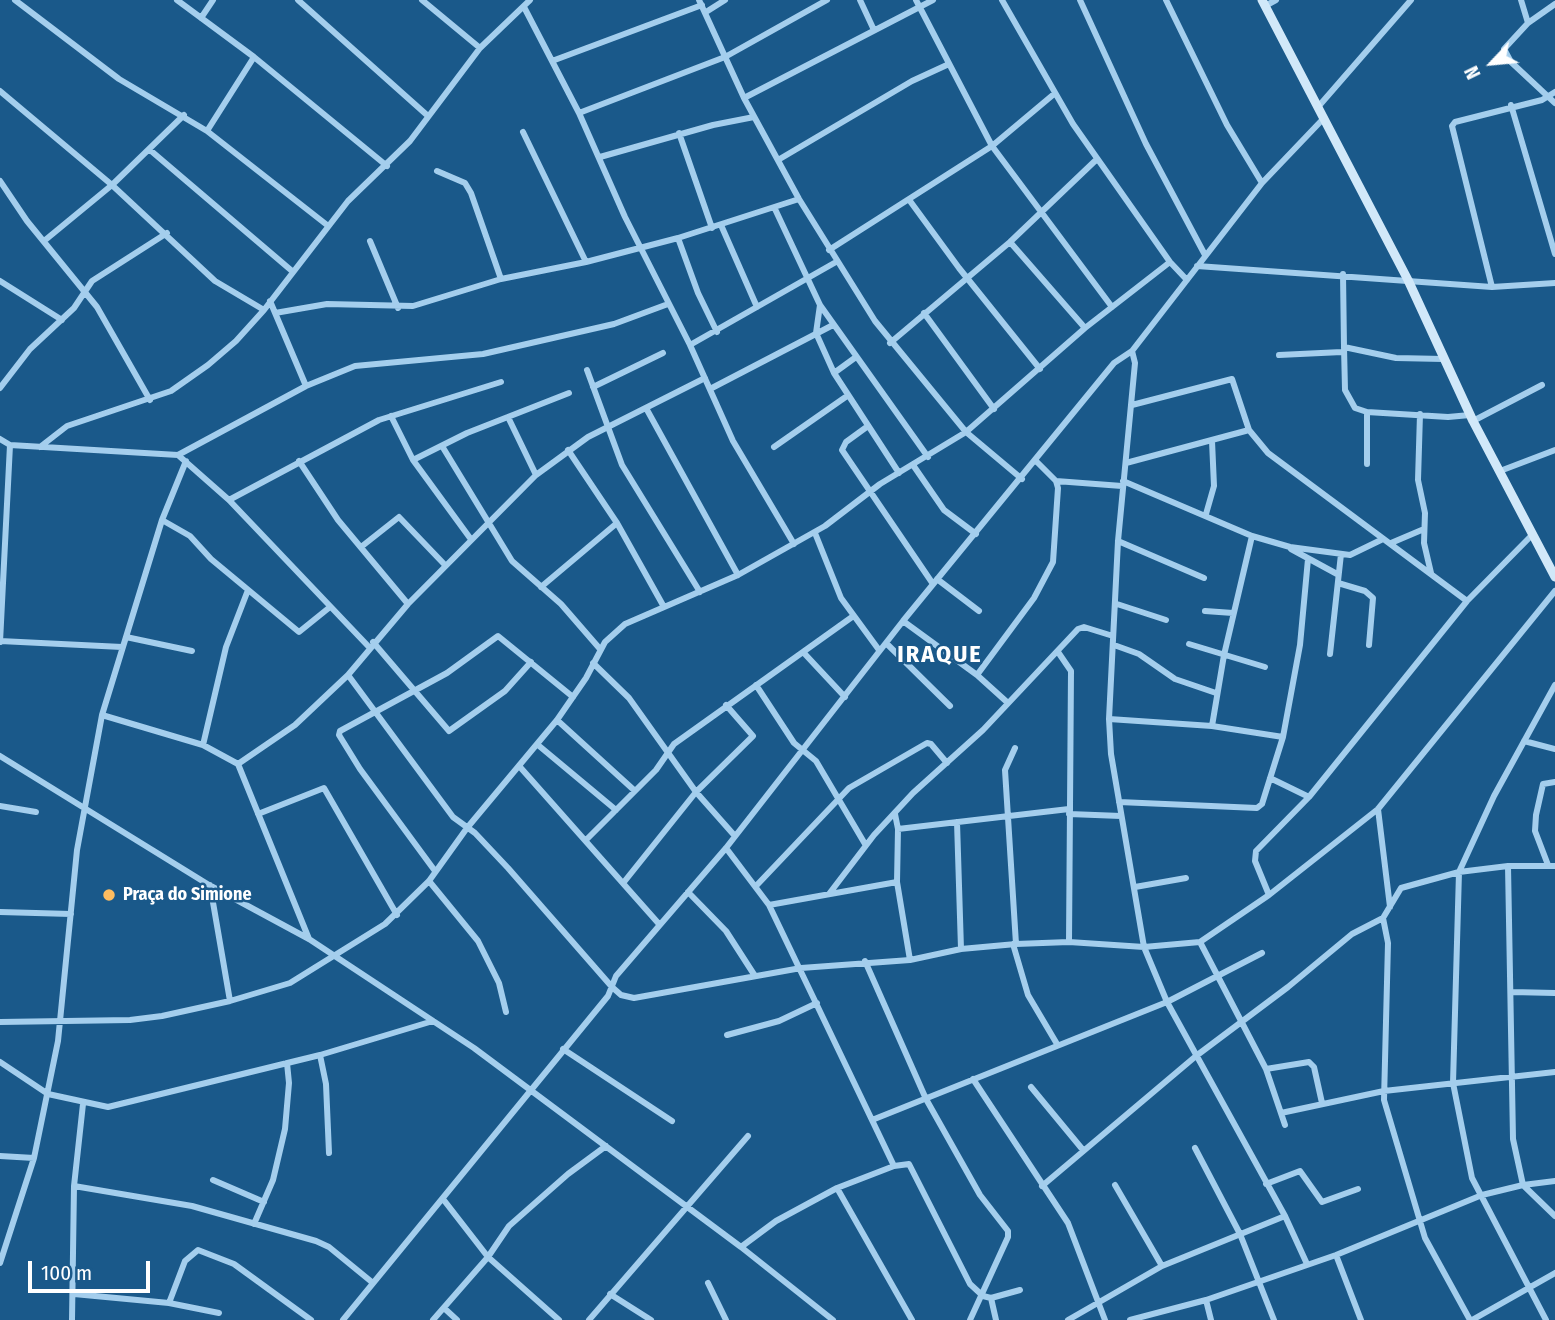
<!DOCTYPE html>
<meta charset="utf-8">
<style>
body{margin:0}
#map{position:relative;width:1555px;height:1320px;overflow:hidden;background:#1a598a;font-family:"Fira Sans Condensed",sans-serif}
canvas{display:block}
.north{position:absolute;left:1457px;top:28px;width:70px;height:70px;-webkit-text-stroke:5px #1a598a;paint-order:stroke;rotate:244deg;font-size:19px;font-weight:700;line-height:28px;text-align:center;color:#fff}
.north::after{content:'';display:block;margin:auto;width:24px;height:32px;background:#fff;clip-path:polygon(50% 0,100% 100%,50% 72%,0 100%)}
.scale{position:absolute;left:28px;top:1261px;width:122px;height:32px;box-sizing:border-box;border:4px solid #fff;border-top:0;padding-left:9px;font-size:21px;line-height:24px;white-space:nowrap;color:#fff;-webkit-text-stroke:5px #1a598a;paint-order:stroke}
</style>
<div id="map">
<canvas width="1555" height="1320"></canvas>
<div class="north">N</div>
<div class="scale">100 m</div>
</div>
<script>
const c = document.querySelector('canvas').getContext('2d');
c.lineJoin = 'round';
function toPath(rows) {
  const path = new Path2D();
  for (const r of rows) {
    path.moveTo(r[0], r[1]);
    for (let i = 2; i < r.length; i += 2) path.lineTo(r[i], r[i + 1]);
  }
  return path;
}
function trace(path, color, width, dash) {
  c.strokeStyle = color;
  c.lineWidth = width;
  c.lineCap = dash ? 'butt' : 'round';
  c.setLineDash(dash || []);
  c.stroke(path);
}
function label(font, color, halo, rows, align = 'center') {
  c.font = font + ' "Fira Sans Condensed",sans-serif';
  c.lineWidth = 5;
  c.setLineDash([]);
  c.textBaseline = 'middle';
  c.strokeStyle = halo;
  c.fillStyle = color;
  for (const [text, x, y, turn = 0] of rows) {
    c.save();
    c.translate(x, y);
    c.rotate((+turn || 0) * Math.PI / 180);
    c.textAlign = isNaN(turn) ? turn : align;
    if (halo) c.strokeText(text, 0, 0);
    c.fillText(text, 0, 0);
    c.restore();
  }
}
trace(toPath([
 [15,0,119,79,207,131,327,225],
 [177,0,254,57,387,166],
 [298,0,428,116],
 [422,0,480,48],
 [699,0,744,98,799,199,875,321,966,432,1022,479],
 [860,0,873,28],
 [916,0,992,146,1112,307],
 [1002,0,1073,124,1170,262,1187,280],
 [1080,0,1146,144,1205,255],
 [1166,0,1227,125,1262,183],
 [1521,0,1528,23],
 [1555,4,1528,23,1504,49,1511,62,1555,103],
 [1265,6,1276,0],
 [524,7,579,113,625,217,690,345,733,441,794,544],
 [706,12,725,0],
 [201,18,213,0],
 [552,61,702,5],
 [0,91,112,185,184,115],
 [744,98,933,0],
 [1511,105,1555,254],
 [1318,107,1411,0],
 [579,113,725,57,827,0],
 [207,131,254,57],
 [523,132,586,262],
 [679,133,712,228],
 [150,150,292,271],
 [600,157,713,125,754,117],
 [778,160,912,81,949,64],
 [437,171,465,183,471,193,501,279],
 [0,181,27,221,97,307,150,400],
 [910,201,959,268,1040,369],
 [775,209,820,305,928,457],
 [721,225,757,307],
 [678,238,698,293,717,332],
 [44,241,112,185,215,281,264,310],
 [370,241,398,308],
 [1010,242,1085,328],
 [829,250,992,146,1054,94],
 [1197,266,1492,287,1555,283],
 [1343,274,1344,347,1396,358,1443,359],
 [0,281,62,320],
 [1492,287,1452,126,1455,122,1542,100,1555,92],
 [270,301,306,386],
 [820,305,816,333,834,373,899,473],
 [275,313,327,304,413,306,501,279,586,262,678,238,799,199],
 [924,313,994,409],
 [890,343,1010,242,1097,159],
 [690,345,836,262],
 [1344,347,1345,390,1355,408,1367,412,1448,417,1470,415],
 [1132,351,1135,363,1118,541,1109,719,1111,754,1144,947,1167,1002,1285,1216,1307,1264],
 [1279,355,1342,352],
 [587,370,622,465,700,592],
 [834,373,856,357],
 [593,387,663,353],
 [0,388,30,349,74,308,92,281,167,233],
 [710,389,833,325],
 [1132,405,1232,379,1249,430],
 [646,408,738,575],
 [1420,414,1418,480,1425,513,1424,543,1431,573],
 [391,416,413,460,470,538],
 [508,417,536,475],
 [1473,421,1542,385],
 [868,426,846,442,842,450,933,584],
 [0,439,10,445,178,455,306,386,355,366,483,354,614,324,668,304],
 [442,446,512,561,561,604,600,649],
 [40,447,67,426,171,391,208,365,236,341,264,310,348,201,410,141,480,48,530,0],
 [774,447,847,396],
 [568,450,617,523,664,607],
 [178,455,229,500,369,647],
 [413,460,467,433,569,393],
 [299,461,338,520,408,604],
 [1126,463,1249,430,1268,453,1467,601],
 [1367,464,1367,412],
 [913,465,944,510,976,534],
 [1500,471,1555,450],
 [1056,481,1122,486],
 [1123,481,1252,536,1290,547,1350,555,1383,539],
 [229,500,379,420,501,382],
 [1206,514,1214,486,1212,441],
 [162,520,190,536,211,559,299,632,330,607],
 [815,533,841,598,879,650],
 [1118,541,1204,578],
 [1391,543,1424,529],
 [361,547,399,517,445,565],
 [1291,549,1337,574],
 [937,579,979,611],
 [1338,583,1365,591,1373,598,1369,645],
 [541,587,617,523],
 [1117,604,1166,620],
 [1205,611,1233,613],
 [903,621,977,675,1008,703],
 [126,637,192,651],
 [0,641,122,647],
 [0,642,10,445],
 [373,642,449,731,505,691,531,662],
 [886,643,950,706],
 [1189,644,1265,667],
 [1114,645,1139,654,1175,679,1216,693],
 [803,652,845,697],
 [1058,652,1071,671,1069,942],
 [1330,654,1341,554],
 [593,663,629,698,696,792,734,835],
 [348,675,453,817,475,833,508,868,612,987,621,995,634,998,801,968,910,960,961,949,1016,944,1069,942,1144,947,1200,942,1269,895,1378,809,1555,591],
 [977,675,1034,598,1053,562,1058,488,1056,481,1036,461],
 [756,685,794,743,816,761,865,844],
 [102,715,203,745,238,764,309,939],
 [1109,719,1212,726,1283,737],
 [557,720,635,791],
 [1212,726,1224,655,1252,536],
 [1524,741,1555,749],
 [203,745,226,647,248,590],
 [538,745,616,810],
 [1015,748,1005,770,1016,944],
 [0,756,209,885,309,939,474,1048,741,1247,833,1320],
 [238,764,295,725,348,675,408,604,536,475,588,437,705,378],
 [520,767,659,924],
 [1270,778,1309,797],
 [1119,802,1257,808,1262,804,1283,737,1300,645,1308,559],
 [0,806,36,812],
 [1378,809,1390,907],
 [258,814,324,788,397,915],
 [895,814,898,829,897,882,910,960],
 [1069,814,1121,816],
 [957,822,961,949],
 [898,829,1069,809],
 [586,840,656,770,674,744,852,617],
 [726,848,769,905,894,1166],
 [1548,865,1535,831,1536,815,1543,784,1555,782],
 [1508,866,1513,1139,1523,1185,1555,1216],
 [435,871,360,769,339,735,340,731,447,673,498,636,573,697],
 [429,881,478,941,499,983,506,1012],
 [624,882,696,792,753,736,726,705],
 [210,885,230,1001],
 [756,886,849,788,927,743,931,744,947,763],
 [1135,887,1186,878],
 [688,892,726,931,755,976],
 [829,894,874,835,913,793,983,730,1078,629,1084,627,1113,636],
 [1269,895,1255,861,1256,851,1309,797,1467,601,1533,534],
 [769,905,897,882],
 [0,912,71,914],
 [1383,918,1388,943,1384,1100,1425,1238,1470,1320],
 [1200,942,1266,1069,1285,1125],
 [1013,944,1028,995,1057,1044],
 [865,961,926,1099,980,1195,1008,1231,1008,1237,970,1320],
 [1512,992,1555,993],
 [0,1022,130,1020,162,1016,230,1001,290,983,385,924,429,881,467,828,557,720,586,678,605,642,625,624,738,575,825,526,880,484,966,432,1085,328,1170,262],
 [727,1035,779,1021,817,1003],
 [563,1049,672,1121],
 [320,1055,326,1084,329,1153],
 [0,1062,48,1094,108,1107,320,1055,433,1021],
 [1266,1069,1309,1062,1314,1067,1322,1103],
 [973,1079,1068,1223,1105,1320],
 [1031,1087,1083,1150],
 [1281,1113,1384,1091,1555,1072],
 [872,1120,1167,1002,1262,953],
 [1195,1148,1240,1234,1274,1320],
 [0,1156,34,1158],
 [213,1180,264,1202],
 [1266,1184,1300,1171,1322,1202,1358,1189],
 [1115,1185,1162,1266],
 [74,1186,192,1206,316,1241,329,1247,373,1283],
 [1042,1186,1196,1056,1288,987,1352,934,1383,918,1401,888,1459,872,1508,866,1555,866],
 [837,1188,912,1320],
 [443,1199,488,1257,559,1320],
 [254,1224,273,1180,285,1129,289,1083,287,1063],
 [741,1247,776,1221,837,1188,894,1166,909,1164,970,1284,983,1296,991,1298,1020,1290],
 [1336,1255,1361,1320],
 [0,1263,34,1158,58,1041,77,850,102,715,162,520,186,461],
 [708,1283,726,1320],
 [74,1294,169,1303,219,1313],
 [610,1294,651,1320],
 [991,1298,996,1320],
 [1206,1300,1211,1320],
 [169,1303,185,1261,198,1250,234,1264,311,1320],
 [444,1308,457,1320],
 [72,1320,74,1186,83,1104],
 [343,1320,608,996,616,976,726,848,903,621,1114,363,1132,351,1262,183,1324,118],
 [433,1320,488,1257,509,1226,568,1174,606,1146],
 [589,1320,748,1136],
 [1068,1320,1162,1266,1285,1216],
 [1130,1320,1206,1300,1336,1255,1482,1195,1523,1185,1555,1181],
 [1472,1320,1555,1273],
 [1546,1320,1472,1178,1453,1083,1459,872,1494,796,1555,685]
]), '#a4ceed', 6);
trace(toPath([
 [1262,0,1408,280,1473,421,1555,577]
]), '#d1e8f9', 9);
for (const [x, y, r, color] of [
 [109,895,7,"#ffbd60"]
]) {
  const dot = new Path2D();
  dot.arc(x, y, r, 0, 2 * Math.PI);
  c.fillStyle = color;
  c.fill(dot);
  trace(dot, '#1a598a', 2.5);
}
label('bold 18px', '#fff', '#1a598a', [
 ["Praça do Simione",123,895]
], 'left');
c.letterSpacing = '2px';
label('bold 24px', '#fff', '#1a598a', [
 ["IRAQUE",940,655]
]);
c.letterSpacing = '0px';
</script>
